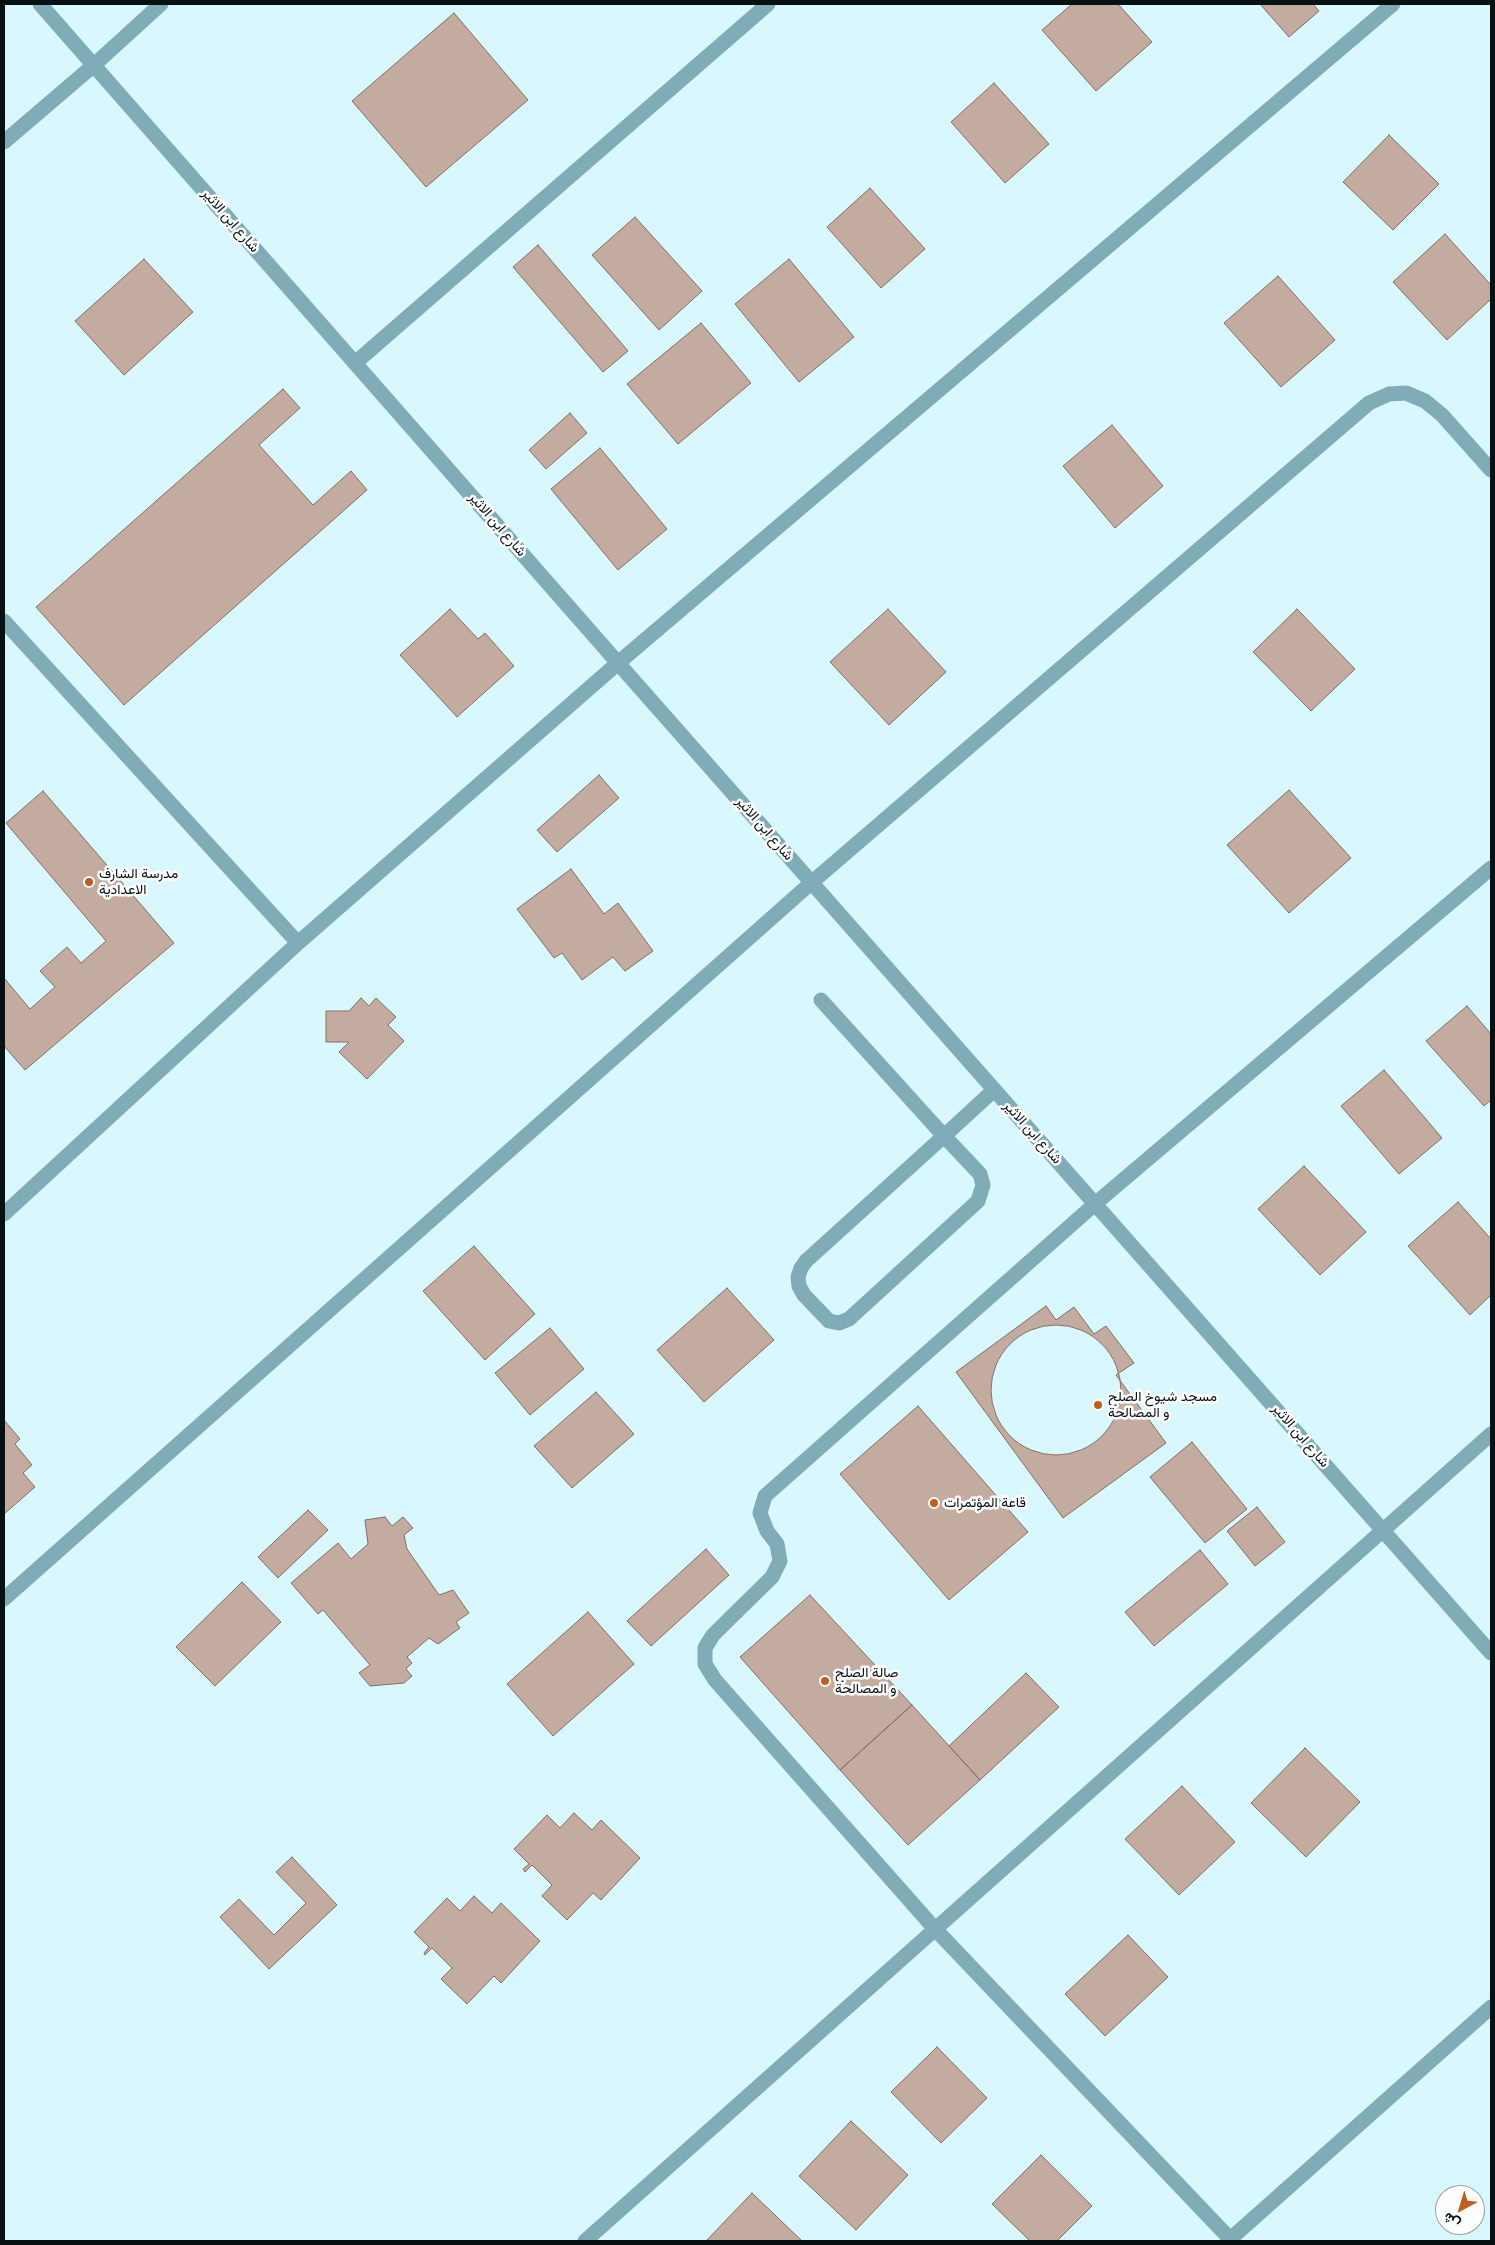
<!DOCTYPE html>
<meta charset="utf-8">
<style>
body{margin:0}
#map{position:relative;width:1495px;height:2245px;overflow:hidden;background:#d8f7ff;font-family:Roboto,Vazirmatn,sans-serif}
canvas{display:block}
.frame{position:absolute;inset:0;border:5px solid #071114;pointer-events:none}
.north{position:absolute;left:1435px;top:2185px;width:50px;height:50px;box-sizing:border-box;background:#fefefe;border:1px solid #9b9fa0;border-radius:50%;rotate:219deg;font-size:14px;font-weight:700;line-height:20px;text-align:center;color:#071114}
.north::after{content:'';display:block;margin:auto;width:18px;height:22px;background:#c05e20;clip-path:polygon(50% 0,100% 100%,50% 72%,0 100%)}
</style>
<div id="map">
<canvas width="1495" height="2245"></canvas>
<div class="frame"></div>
<div class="north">ش</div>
</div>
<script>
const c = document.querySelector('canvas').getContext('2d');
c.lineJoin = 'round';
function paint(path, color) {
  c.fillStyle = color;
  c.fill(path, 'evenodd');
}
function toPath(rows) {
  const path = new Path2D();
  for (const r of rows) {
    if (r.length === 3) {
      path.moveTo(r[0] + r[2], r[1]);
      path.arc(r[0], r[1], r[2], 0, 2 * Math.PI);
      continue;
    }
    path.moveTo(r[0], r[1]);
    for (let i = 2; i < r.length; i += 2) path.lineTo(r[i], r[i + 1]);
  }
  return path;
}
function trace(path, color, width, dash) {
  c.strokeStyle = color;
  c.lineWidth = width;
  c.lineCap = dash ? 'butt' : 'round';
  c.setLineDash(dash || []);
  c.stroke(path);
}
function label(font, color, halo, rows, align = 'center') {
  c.font = font + ' Roboto,Vazirmatn,sans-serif';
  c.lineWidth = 5;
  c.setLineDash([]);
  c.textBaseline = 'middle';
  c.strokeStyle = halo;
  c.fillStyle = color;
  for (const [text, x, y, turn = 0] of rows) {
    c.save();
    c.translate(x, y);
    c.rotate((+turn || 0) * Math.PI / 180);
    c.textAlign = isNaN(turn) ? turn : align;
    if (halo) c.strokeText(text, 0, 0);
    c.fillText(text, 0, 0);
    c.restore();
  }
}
const building = toPath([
 [1072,4,1118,4,1152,42,1096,91,1042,30,1072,4],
 [1260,4,1313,4,1319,11,1289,37,1260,4],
 [454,13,528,100,426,187,352,101,454,13],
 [994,83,1049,144,1005,183,951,122,994,83],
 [1389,135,1439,184,1393,230,1343,182,1389,135],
 [870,188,925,249,881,288,827,227,870,188],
 [635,217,702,291,659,330,592,255,635,217],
 [1445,234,1491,285,1491,299,1447,340,1393,282,1445,234],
 [538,245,628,351,603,372,513,267,538,245],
 [144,259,193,312,124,375,75,321,144,259],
 [789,259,854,337,799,382,735,304,789,259],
 [1278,276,1335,340,1281,387,1224,323,1278,276],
 [701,323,751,383,678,444,627,384,701,323],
 [283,389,300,408,259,445,313,505,351,471,367,490,124,705,36,607,283,389],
 [570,413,587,433,546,469,529,450,570,413],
 [1112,425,1163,486,1115,528,1063,466,1112,425],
 [600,448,667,529,618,570,551,489,600,448],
 [450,609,478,639,485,633,514,666,457,717,400,655,450,609],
 [888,609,946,672,889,725,830,662,888,609],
 [1297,609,1355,669,1311,711,1253,652,1297,609],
 [599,775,619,798,557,852,537,830,599,775],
 [1289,790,1351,858,1289,913,1227,845,1289,790],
 [43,791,174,943,25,1070,4,1046,4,978,30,1009,55,987,40,971,67,947,81,963,106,941,6,823,43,791],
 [571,869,604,914,618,903,653,951,625,971,613,957,582,980,562,953,554,958,517,909,571,869],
 [361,998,369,1006,376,998,396,1017,388,1025,404,1041,367,1079,339,1052,349,1042,326,1042,326,1011,349,1011,361,998],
 [1467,1006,1491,1034,1491,1100,1484,1106,1426,1041,1467,1006],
 [1384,1070,1442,1138,1399,1174,1341,1106,1384,1070],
 [1304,1166,1366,1232,1320,1275,1258,1209,1304,1166],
 [1458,1202,1491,1239,1491,1295,1470,1315,1408,1246,1458,1202],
 [474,1246,535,1314,485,1360,423,1291,474,1246],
 [727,1288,774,1340,704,1402,657,1350,727,1288],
 [1046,1306,1056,1320,1074,1307,1094,1334,1106,1326,1134,1363,1116,1375,1166,1443,1063,1518,956,1372,1046,1306],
 [1056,1390,65],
 [550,1328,584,1369,530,1415,495,1373,550,1328],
 [596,1392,634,1434,572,1488,534,1446,596,1392],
 [918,1406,1028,1532,949,1600,840,1474,918,1406],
 [4,1420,20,1439,15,1444,32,1465,23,1473,35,1487,4,1514,4,1420],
 [1192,1442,1247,1509,1205,1543,1150,1477,1192,1442],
 [1257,1507,1285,1542,1255,1566,1227,1531,1257,1507],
 [308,1510,328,1530,278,1578,258,1557,308,1510],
 [385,1517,392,1526,403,1517,413,1528,404,1535,407,1549,439,1595,453,1590,469,1613,456,1622,460,1628,438,1644,429,1638,407,1657,412,1663,406,1669,412,1676,404,1683,370,1686,359,1673,370,1665,323,1610,318,1614,291,1583,338,1543,351,1559,368,1544,365,1520,385,1517],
 [706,1549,729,1575,651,1646,627,1621,706,1549],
 [1200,1550,1228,1584,1154,1646,1125,1612,1200,1550],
 [242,1582,281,1622,215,1686,176,1647,242,1582],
 [810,1595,912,1705,840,1770,740,1657,810,1595],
 [588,1612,634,1664,553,1736,507,1684,588,1612],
 [1026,1673,1059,1707,980,1780,949,1746,1026,1673],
 [912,1705,980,1780,908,1845,840,1770,912,1705],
 [1305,1748,1360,1802,1306,1857,1251,1803,1305,1748],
 [1182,1786,1235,1842,1179,1895,1125,1839,1182,1786],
 [574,1813,592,1830,601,1820,640,1858,601,1900,593,1893,567,1920,542,1896,552,1885,532,1865,525,1872,523,1869,529,1864,514,1849,547,1815,560,1828,574,1813],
 [292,1857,337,1905,269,1969,220,1917,239,1899,274,1935,306,1903,276,1872,292,1857],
 [474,1896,492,1913,501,1903,540,1941,501,1983,494,1976,467,2004,441,1979,452,1968,432,1948,425,1955,424,1953,429,1947,414,1932,447,1898,460,1911,474,1896],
 [1128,1935,1168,1977,1105,2036,1065,1994,1128,1935],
 [937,2047,987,2098,941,2143,891,2092,937,2047],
 [851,2121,908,2175,856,2230,799,2176,851,2121],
 [1041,2155,1092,2206,1057,2241,1030,2241,992,2204,1041,2155],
 [752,2193,802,2241,706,2241,752,2193]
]);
paint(building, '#c3ab9f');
trace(building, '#846e62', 1);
trace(toPath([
 [40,4,618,663,1491,1653],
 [4,142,94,65,161,4],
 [355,363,768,4],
 [4,621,298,943],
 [821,1000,944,1136,980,1174,983,1185,978,1201,849,1319,839,1323,829,1321,804,1295,799,1286,798,1277,801,1268,806,1261,944,1136,994,1090],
 [4,1214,298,943,618,663,1393,4],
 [4,1599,811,883,1369,403,1389,394,1406,393,1425,401,1442,415,1491,470],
 [585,2241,1491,1434],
 [1228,2241,1491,2007],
 [1232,2241,935,1929,715,1680,705,1664,705,1648,713,1635,772,1577,780,1561,777,1544,767,1531,760,1513,765,1496,1096,1203,1491,868]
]), '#7facb7', 15);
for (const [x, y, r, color] of [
 [89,882,5,"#c05e20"],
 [1098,1405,5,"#c05e20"],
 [934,1503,5,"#c05e20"],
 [825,1681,5,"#c05e20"]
]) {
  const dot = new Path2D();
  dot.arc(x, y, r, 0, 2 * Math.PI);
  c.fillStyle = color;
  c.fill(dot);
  trace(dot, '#fefefe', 2);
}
label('14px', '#071114', '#fefefe', [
 ["شارع ابن الاثير",230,221,49],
 ["شارع ابن الاثير",497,525,49],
 ["شارع ابن الاثير",764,829,49],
 ["شارع ابن الاثير",1032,1133,48],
 ["شارع ابن الاثير",1300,1436,49]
]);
label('14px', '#071114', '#fefefe', [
 ["مدرسة الشارف",99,874],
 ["الاعدادية",99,890],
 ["مسجد شيوخ الصلح",1108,1397],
 ["و المصالحة",1108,1413],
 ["قاعة المؤتمرات",944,1503],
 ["صالة الصلح",835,1673],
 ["و المصالحة",835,1689]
], 'left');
</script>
